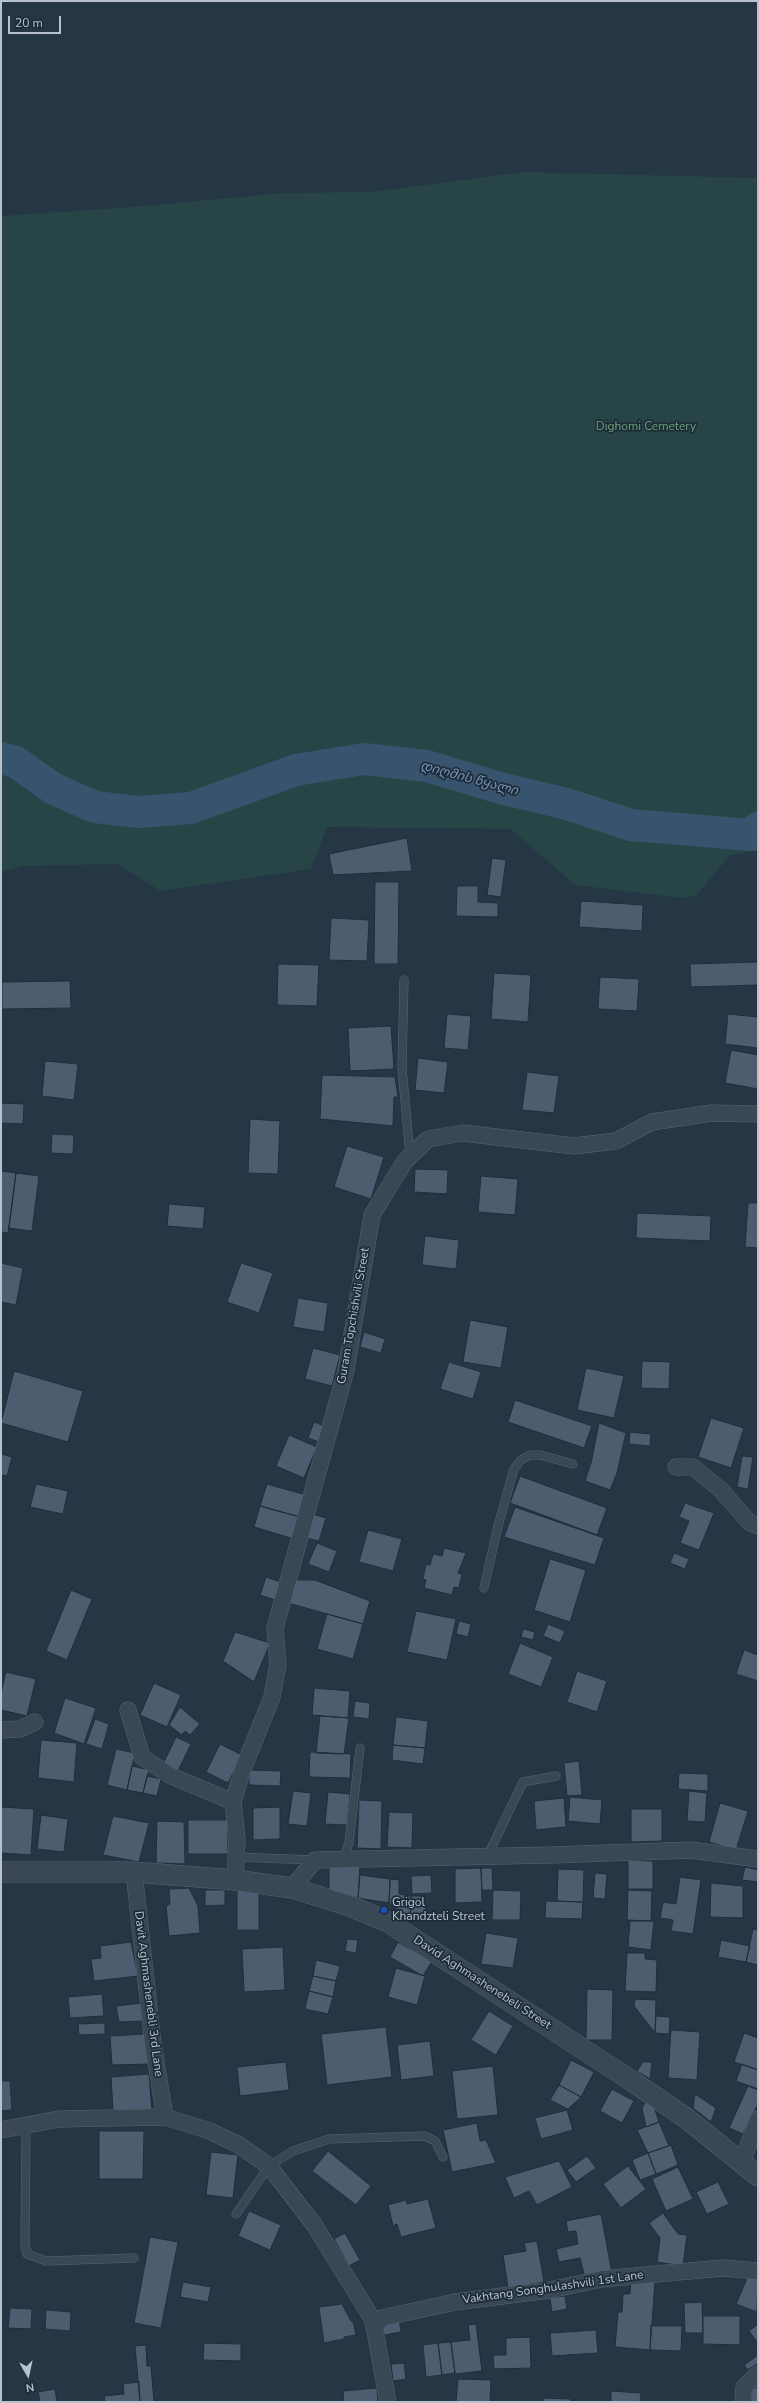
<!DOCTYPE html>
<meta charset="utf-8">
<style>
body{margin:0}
#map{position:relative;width:759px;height:2403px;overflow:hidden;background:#253645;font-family:"Nunito Sans",sans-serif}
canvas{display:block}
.frame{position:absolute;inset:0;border:2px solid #b7c2ce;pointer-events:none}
.north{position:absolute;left:8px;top:2355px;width:40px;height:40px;-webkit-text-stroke:3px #1e2c3a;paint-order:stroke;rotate:171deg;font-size:11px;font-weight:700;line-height:16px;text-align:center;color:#b7c2ce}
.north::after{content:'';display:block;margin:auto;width:14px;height:18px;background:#b7c2ce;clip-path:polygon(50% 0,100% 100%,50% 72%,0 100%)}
.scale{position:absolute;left:8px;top:16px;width:53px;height:18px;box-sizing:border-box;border:2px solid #b7c2ce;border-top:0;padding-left:5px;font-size:12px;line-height:14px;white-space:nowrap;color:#b7c2ce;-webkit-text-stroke:3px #1e2c3a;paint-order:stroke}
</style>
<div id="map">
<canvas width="759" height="2403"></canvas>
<div class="frame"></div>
<div class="north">N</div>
<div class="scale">20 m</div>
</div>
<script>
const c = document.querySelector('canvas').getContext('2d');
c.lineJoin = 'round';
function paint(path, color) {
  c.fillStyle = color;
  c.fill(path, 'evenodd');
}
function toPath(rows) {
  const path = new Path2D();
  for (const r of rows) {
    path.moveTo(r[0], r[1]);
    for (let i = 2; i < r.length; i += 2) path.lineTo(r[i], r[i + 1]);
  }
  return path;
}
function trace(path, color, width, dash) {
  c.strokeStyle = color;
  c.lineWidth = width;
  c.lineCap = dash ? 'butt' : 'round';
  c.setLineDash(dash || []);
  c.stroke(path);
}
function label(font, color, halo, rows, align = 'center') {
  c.font = font + ' "Nunito Sans","Noto Sans Georgian",sans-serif';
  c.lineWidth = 3.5;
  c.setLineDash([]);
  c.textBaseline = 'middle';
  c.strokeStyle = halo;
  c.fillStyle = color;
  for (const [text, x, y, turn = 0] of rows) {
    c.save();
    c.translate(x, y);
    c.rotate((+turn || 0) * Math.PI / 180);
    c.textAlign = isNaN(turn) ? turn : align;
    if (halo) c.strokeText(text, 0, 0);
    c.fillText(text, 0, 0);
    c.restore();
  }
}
paint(toPath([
 [524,172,758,178,758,850,730,855,696,896,681,898,575,885,511,829,327,827,311,869,160,891,118,864,23,866,1,872,1,216,133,207,284,193,371,192]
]), '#274546');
trace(toPath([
 [1,758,16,762,54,789,95,807,139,812,191,808,296,770,364,759,427,766,500,788,567,804,631,825,752,835,758,828]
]), '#37536d', 32);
const building = toPath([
 [407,838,412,871,333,875,329,854,407,838],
 [492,858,506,860,501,897,487,895,492,858],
 [375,882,399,882,398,964,374,964,375,882],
 [457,886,478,886,478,902,498,903,498,917,456,916,457,886],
 [581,901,643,905,642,931,579,927,581,901],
 [331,918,369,920,367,961,329,960,331,918],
 [758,962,758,985,691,987,690,964,758,962],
 [278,964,319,965,317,1006,277,1005,278,964],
 [494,973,531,975,528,1022,491,1019,494,973],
 [600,977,639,979,637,1011,598,1009,600,977],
 [70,981,71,1008,2,1009,2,982,70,981],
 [447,1014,471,1016,468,1050,444,1048,447,1014],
 [728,1014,758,1017,758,1048,725,1044,728,1014],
 [391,1026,394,1069,350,1071,348,1028,391,1026],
 [731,1050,758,1055,758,1089,725,1083,731,1050],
 [418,1058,448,1062,444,1093,415,1090,418,1058],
 [45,1061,78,1064,74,1100,42,1096,45,1061],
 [527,1072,559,1076,554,1113,522,1110,527,1072],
 [322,1075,395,1077,398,1097,394,1097,393,1126,320,1119,322,1075],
 [1,1103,24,1104,23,1124,1,1123,1,1103],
 [250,1119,280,1121,278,1174,248,1173,250,1119],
 [52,1134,74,1135,73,1154,51,1153,52,1134],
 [347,1146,384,1157,371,1199,334,1187,347,1146],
 [415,1169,448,1170,447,1194,414,1192,415,1169],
 [1,1171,16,1173,8,1233,1,1232,1,1171],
 [16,1173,39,1176,32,1231,9,1228,16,1173],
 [481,1176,518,1179,515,1215,478,1212,481,1176],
 [748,1203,758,1203,758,1248,745,1247,748,1203],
 [169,1204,205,1207,203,1229,167,1226,169,1204],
 [637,1213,711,1216,710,1241,636,1238,637,1213],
 [425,1236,459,1240,456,1269,422,1265,425,1236],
 [1,1263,23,1268,16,1305,1,1302,1,1263],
 [241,1263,273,1273,259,1313,227,1302,241,1263],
 [298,1298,328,1303,324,1332,293,1327,298,1298],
 [470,1320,508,1327,501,1368,463,1362,470,1320],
 [364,1332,385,1339,381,1353,360,1347,364,1332],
 [313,1348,340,1355,332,1386,305,1379,313,1348],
 [642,1361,670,1362,669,1389,641,1388,642,1361],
 [449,1362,481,1372,473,1399,440,1389,449,1362],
 [586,1368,624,1376,614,1418,577,1410,586,1368],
 [14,1371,83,1391,68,1442,1,1423,14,1371],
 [515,1400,592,1426,584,1448,508,1422,515,1400],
 [711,1418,744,1428,731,1468,698,1457,711,1418],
 [314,1422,324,1426,319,1442,308,1438,314,1422],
 [599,1423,626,1433,617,1473,610,1490,585,1481,591,1463,599,1423],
 [630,1432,651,1434,650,1446,629,1444,630,1432],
 [289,1435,317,1447,304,1478,276,1466,289,1435],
 [1,1454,12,1457,7,1476,1,1475,1,1454],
 [742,1456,753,1457,748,1489,737,1487,742,1456],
 [520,1476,607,1508,597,1535,510,1503,520,1476],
 [36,1484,68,1491,63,1514,30,1507,36,1484],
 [267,1484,306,1495,300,1517,260,1506,267,1484],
 [685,1503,714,1513,699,1550,680,1543,689,1521,679,1517,685,1503],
 [260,1506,300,1517,294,1539,254,1527,260,1506],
 [515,1507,604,1538,595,1565,504,1537,515,1507],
 [312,1514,326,1518,319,1541,306,1538,312,1514],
 [368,1530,402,1539,393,1571,359,1562,368,1530],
 [317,1543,337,1551,329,1572,308,1564,317,1543],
 [444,1548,466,1553,458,1573,462,1574,459,1588,454,1587,452,1595,424,1588,426,1580,423,1579,426,1564,430,1565,433,1554,442,1556,444,1548],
 [674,1553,689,1559,685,1569,670,1563,674,1553],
 [550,1559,586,1570,570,1622,534,1610,550,1559],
 [266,1577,281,1582,275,1600,260,1595,266,1577],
 [295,1580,315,1580,370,1601,363,1624,288,1603,295,1580],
 [71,1590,92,1599,67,1660,46,1651,71,1590],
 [416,1611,456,1619,447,1660,407,1652,416,1611],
 [327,1614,363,1624,353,1659,317,1649,327,1614],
 [459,1621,471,1624,468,1637,456,1634,459,1621],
 [548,1624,565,1631,560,1643,543,1636,548,1624],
 [523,1629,535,1632,533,1640,521,1637,523,1629],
 [235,1632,270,1643,254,1682,223,1661,235,1632],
 [520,1643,553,1657,541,1687,508,1674,520,1643],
 [744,1650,758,1655,758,1681,736,1674,744,1650],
 [577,1671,607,1681,597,1712,567,1702,577,1671],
 [6,1672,36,1679,27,1716,1,1710,1,1693,6,1672],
 [154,1683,181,1695,167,1727,140,1715,154,1683],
 [314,1688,350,1691,348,1718,312,1715,314,1688],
 [65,1698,96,1708,84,1744,54,1733,65,1698],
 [355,1701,370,1703,369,1719,353,1717,355,1701],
 [180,1707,200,1724,190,1735,185,1731,182,1735,169,1725,180,1707],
 [320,1716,349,1718,344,1754,316,1753,320,1716],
 [396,1717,428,1721,425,1748,393,1745,396,1717],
 [95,1719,109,1724,102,1749,86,1744,95,1719],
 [176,1737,191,1744,178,1771,163,1764,176,1737],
 [41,1740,77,1743,74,1782,38,1778,41,1740],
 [220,1744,242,1755,228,1783,206,1772,220,1744],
 [393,1745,425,1748,423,1764,392,1760,393,1745],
 [116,1749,135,1753,127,1790,107,1785,116,1749],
 [310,1752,351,1754,350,1778,309,1777,310,1752],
 [579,1761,582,1795,567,1796,564,1763,579,1761],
 [132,1766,149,1770,143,1793,127,1790,132,1766],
 [249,1770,281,1771,280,1786,249,1785,249,1770],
 [679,1773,708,1774,708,1791,678,1789,679,1773],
 [147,1776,161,1779,157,1796,143,1793,147,1776],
 [293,1791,311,1793,307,1826,288,1824,293,1791],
 [689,1791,707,1793,705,1822,687,1821,689,1791],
 [328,1792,350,1794,347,1825,325,1824,328,1792],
 [570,1797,602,1800,600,1824,568,1821,570,1797],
 [564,1798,566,1827,536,1830,534,1801,564,1798],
 [359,1800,382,1801,381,1849,357,1848,359,1800],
 [720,1803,748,1811,736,1850,709,1842,720,1803],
 [1,1807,34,1809,31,1855,1,1853,1,1807],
 [280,1807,280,1839,253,1840,253,1808,280,1807],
 [631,1809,662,1809,662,1841,631,1842,631,1809],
 [389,1812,413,1813,412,1848,387,1847,389,1812],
 [41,1815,68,1819,64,1852,37,1849,41,1815],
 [113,1816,149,1823,139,1862,103,1855,113,1816],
 [188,1820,228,1820,228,1854,188,1854,188,1820],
 [157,1821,184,1822,185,1864,156,1863,157,1821],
 [628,1860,653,1861,653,1889,628,1889,628,1860],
 [360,1865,358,1898,329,1890,329,1867,360,1865],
 [745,1867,758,1870,758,1882,742,1880,745,1867],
 [481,1868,482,1902,455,1903,455,1869,481,1868],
 [481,1868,492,1868,493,1890,482,1890,481,1868],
 [558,1869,584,1870,583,1902,557,1901,558,1869],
 [595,1873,607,1874,605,1899,593,1898,595,1873],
 [360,1875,390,1879,389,1903,358,1898,360,1875],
 [431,1875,432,1893,412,1894,411,1876,431,1875],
 [680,1877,701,1880,693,1934,671,1931,673,1920,660,1918,663,1902,676,1904,680,1877],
 [390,1879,399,1880,399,1894,411,1896,412,1908,408,1916,389,1903,390,1879],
 [711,1883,743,1886,743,1918,710,1917,711,1883],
 [189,1888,198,1906,200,1933,169,1936,166,1906,170,1904,169,1889,189,1888],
 [237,1889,259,1889,259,1930,237,1930,237,1889],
 [205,1890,225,1890,225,1905,205,1906,205,1890],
 [493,1890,521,1891,520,1920,492,1920,493,1890],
 [628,1890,652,1891,651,1921,627,1920,628,1890],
 [411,1896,425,1896,426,1912,408,1916,412,1908,411,1896],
 [546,1901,583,1902,582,1919,545,1918,546,1901],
 [630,1921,654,1921,651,1950,628,1947,630,1921],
 [753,1929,758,1930,758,1965,746,1962,753,1929],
 [486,1933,518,1938,513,1968,481,1964,486,1933],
 [347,1939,358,1940,356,1953,345,1951,347,1939],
 [721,1940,750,1946,746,1962,718,1957,721,1940],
 [131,1942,138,1976,94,1981,91,1959,101,1958,100,1946,131,1942],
 [398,1942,432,1961,423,1976,390,1957,398,1942],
 [283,1947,285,1990,244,1992,242,1949,283,1947],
 [627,1953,645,1953,645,1959,657,1960,656,1992,625,1991,627,1953],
 [316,1960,340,1966,336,1981,313,1976,316,1960],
 [396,1968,425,1976,417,2005,388,1997,396,1968],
 [313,1976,336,1981,333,1997,309,1991,313,1976],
 [587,1989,613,1990,612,2040,586,2040,587,1989],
 [309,1991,333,1997,328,2014,305,2009,309,1991],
 [102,1994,104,2016,70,2018,68,1997,102,1994],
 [635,1999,656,2000,655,2033,634,2006,635,1999],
 [142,2003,144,2021,119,2022,116,2006,142,2003],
 [489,2011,513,2026,496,2055,471,2040,489,2011],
 [656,2016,670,2017,669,2034,655,2033,656,2016],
 [105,2023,105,2034,79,2035,78,2024,105,2023],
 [386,2027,392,2077,327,2085,321,2034,386,2027],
 [671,2030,700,2032,697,2080,668,2078,671,2030],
 [744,2033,758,2038,758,2070,734,2062,744,2033],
 [146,2034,149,2064,112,2065,110,2036,146,2034],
 [430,2041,434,2076,401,2080,397,2045,430,2041],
 [571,2060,594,2072,581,2097,559,2085,571,2060],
 [286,2062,289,2090,240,2096,237,2067,286,2062],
 [643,2062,652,2062,650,2079,637,2071,643,2062],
 [742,2064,758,2070,758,2089,736,2081,742,2064],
 [493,2066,498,2115,457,2119,452,2071,493,2066],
 [149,2074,152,2112,113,2110,111,2077,149,2074],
 [1,2081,10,2081,12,2110,1,2111,1,2081],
 [559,2085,581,2097,568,2109,550,2100,559,2085],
 [748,2086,758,2090,758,2104,743,2134,729,2128,748,2086],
 [612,2089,634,2101,622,2123,600,2111,612,2089],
 [695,2094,716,2108,711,2122,693,2108,695,2094],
 [646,2101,654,2107,659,2122,646,2127,642,2108,646,2101],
 [567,2110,573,2130,541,2139,535,2118,567,2110],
 [659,2122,669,2146,648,2153,637,2130,659,2122],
 [477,2123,480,2141,486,2140,496,2163,452,2172,443,2130,477,2123],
 [99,2131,144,2131,143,2179,99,2179,99,2131],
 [671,2145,678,2165,656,2174,648,2153,671,2145],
 [328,2151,371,2186,356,2205,312,2171,328,2151],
 [211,2152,238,2155,233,2198,206,2195,211,2152],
 [648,2153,656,2174,640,2180,632,2160,648,2153],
 [587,2156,596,2168,576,2182,567,2170,587,2156],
 [559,2161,572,2187,537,2205,529,2191,514,2198,505,2177,559,2161],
 [628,2166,646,2189,621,2208,603,2184,628,2166],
 [678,2167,693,2199,666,2211,652,2179,678,2167],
 [718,2182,729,2204,707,2214,696,2192,718,2182],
 [428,2199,436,2228,401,2237,397,2224,393,2226,388,2205,406,2200,407,2204,428,2199],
 [249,2211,281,2225,270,2250,238,2236,249,2211],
 [663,2213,678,2234,687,2235,683,2266,657,2262,660,2238,649,2223,663,2213],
 [601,2214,612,2273,585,2278,580,2258,559,2262,556,2249,578,2244,576,2231,568,2232,566,2221,601,2214],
 [345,2233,360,2260,349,2266,334,2239,345,2233],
 [150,2237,178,2242,161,2328,134,2323,150,2237],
 [537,2241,544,2282,508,2288,503,2255,526,2251,524,2243,537,2241],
 [749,2274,758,2278,757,2312,736,2304,749,2274],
 [631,2280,655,2282,650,2350,615,2347,618,2312,622,2312,623,2294,630,2294,631,2280],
 [183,2282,211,2287,208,2302,180,2297,183,2282],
 [565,2296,567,2309,552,2312,550,2298,565,2296],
 [702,2302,703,2333,685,2333,684,2303,702,2302],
 [342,2304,351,2321,353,2321,356,2335,344,2337,344,2339,324,2343,319,2307,342,2304],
 [10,2308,32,2309,31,2329,8,2328,10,2308],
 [46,2310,71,2312,70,2331,45,2329,46,2310],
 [703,2316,740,2316,740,2345,703,2344,703,2316],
 [399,2319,401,2332,384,2335,383,2328,390,2321,399,2319],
 [476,2324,482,2371,455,2374,451,2342,470,2340,468,2325,476,2324],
 [758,2324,758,2343,749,2331,758,2324],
 [651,2326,682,2326,681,2351,650,2350,651,2326],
 [596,2330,598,2353,552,2356,550,2333,596,2330],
 [530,2337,531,2368,494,2369,493,2355,506,2355,506,2338,530,2337],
 [451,2342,455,2373,442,2375,438,2343,451,2342],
 [204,2343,241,2344,241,2361,203,2360,204,2343],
 [438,2343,442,2375,426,2377,423,2345,438,2343],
 [146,2345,147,2366,151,2366,154,2402,138,2402,140,2402,135,2346,146,2345],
 [758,2355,758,2363,748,2370,744,2365,758,2355],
 [404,2363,406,2379,393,2381,391,2364,404,2363],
 [458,2379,491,2380,490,2402,456,2402,458,2379],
 [139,2382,140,2402,105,2402,104,2396,124,2394,123,2384,139,2382],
 [377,2388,378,2402,344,2402,343,2391,377,2388],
 [752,2388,758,2388,758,2402,751,2402,752,2388],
 [55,2389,57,2402,40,2402,38,2392,55,2389],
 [611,2391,641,2393,640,2402,611,2402,611,2391],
 [543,2398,571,2399,571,2402,543,2402,543,2398]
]);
paint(building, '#4c5d6f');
trace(building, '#202e3c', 1);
const service = toPath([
 [404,980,402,1068,410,1155],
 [484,1588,498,1526,514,1469,521,1460,530,1455,540,1455,573,1464],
 [236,1857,315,1860],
 [487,1857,523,1782,556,1776],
 [343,1860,349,1843,360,1748],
 [26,2125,25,2244,27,2254,46,2261,134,2258],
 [236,2214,269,2166,293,2151,329,2139,425,2136,435,2141,443,2157]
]);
const minor = toPath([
 [676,1467,693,1467,721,1490,749,1522,758,1526],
 [128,1710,142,1757,169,1775,233,1802],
 [1,1730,20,1729,35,1722],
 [134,1872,153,2044,165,2117],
 [235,1880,237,1839,233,1802,243,1769,272,1697,278,1665,275,1628,346,1370,372,1215,405,1161,428,1139,462,1133,574,1146,616,1141,652,1122,712,1113,758,1114],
 [292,1888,315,1860,552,1855,691,1850,758,1859],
 [1,2130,59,2119,165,2117,210,2131,239,2145,269,2166,315,2226,373,2320,388,2402],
 [742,2162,758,2119],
 [373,2320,455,2302,550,2290,602,2279,722,2268,758,2271],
 [743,2402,744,2387,758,2374]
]);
const tertiary = toPath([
 [1,1872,134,1872,235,1880,292,1888,350,1906,388,1922,635,2083,686,2118,758,2176]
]);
trace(service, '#586572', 9);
trace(minor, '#586572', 17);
trace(tertiary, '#586572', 21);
trace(service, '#3a4754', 8);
trace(minor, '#3a4754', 16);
trace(tertiary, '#3a4754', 20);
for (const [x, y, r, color] of [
 [384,1910,4,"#1a4fb4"]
]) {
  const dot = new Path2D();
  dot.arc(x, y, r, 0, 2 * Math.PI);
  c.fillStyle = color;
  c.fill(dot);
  trace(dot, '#1e2c3a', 1.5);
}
label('12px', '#6ca174', '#1e2c3a', [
 ["Dighomi Cemetery",646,427]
]);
label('12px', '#b7c2ce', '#1e2c3a', [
 ["Guram Topchishvili Street",354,1316,-80],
 ["David Aghmashenebeli Street",482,1983,33],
 ["Davit Aghmashenebli 3rd Lane",148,1994,83],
 ["Vakhtang Songhulashvili 1st Lane",553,2288,-8]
]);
label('12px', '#b7c2ce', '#1e2c3a', [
 ["Grigol",392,1903],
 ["Khandzteli Street",392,1917]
], 'left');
label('italic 13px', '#7596b3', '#1e2c3a', [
 ["დიღმის წყალი",469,779,15]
]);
</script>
